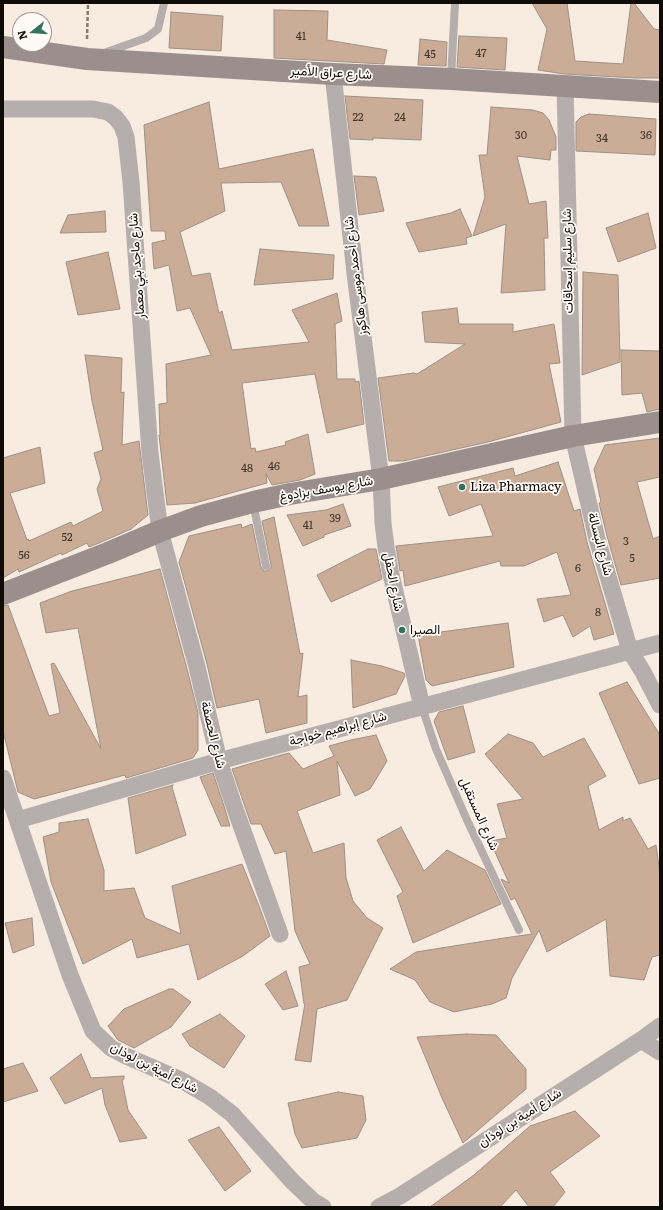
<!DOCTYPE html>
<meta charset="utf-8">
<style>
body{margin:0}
#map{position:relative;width:663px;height:1210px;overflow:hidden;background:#f8ebdf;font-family:Literata,serif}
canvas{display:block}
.frame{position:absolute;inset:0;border:4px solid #0f0b07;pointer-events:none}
.north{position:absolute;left:12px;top:12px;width:40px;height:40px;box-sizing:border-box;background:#fffaf5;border:1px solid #9f9a96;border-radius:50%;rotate:253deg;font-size:11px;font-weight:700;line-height:16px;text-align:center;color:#0f0b07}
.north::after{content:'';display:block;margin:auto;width:14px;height:18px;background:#337260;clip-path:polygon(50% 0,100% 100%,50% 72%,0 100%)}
</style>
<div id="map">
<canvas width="663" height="1210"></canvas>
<div class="frame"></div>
<div class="north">N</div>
</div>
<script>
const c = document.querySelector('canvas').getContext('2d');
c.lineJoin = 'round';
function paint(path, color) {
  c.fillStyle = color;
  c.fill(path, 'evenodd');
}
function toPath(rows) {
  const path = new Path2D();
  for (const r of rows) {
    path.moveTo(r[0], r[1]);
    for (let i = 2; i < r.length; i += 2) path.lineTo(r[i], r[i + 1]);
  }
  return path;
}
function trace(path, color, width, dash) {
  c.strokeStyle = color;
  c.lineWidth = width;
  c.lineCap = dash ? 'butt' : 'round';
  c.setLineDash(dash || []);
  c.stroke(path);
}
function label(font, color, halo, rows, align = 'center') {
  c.font = font + ' Literata,Vazirmatn,serif';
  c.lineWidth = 3.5;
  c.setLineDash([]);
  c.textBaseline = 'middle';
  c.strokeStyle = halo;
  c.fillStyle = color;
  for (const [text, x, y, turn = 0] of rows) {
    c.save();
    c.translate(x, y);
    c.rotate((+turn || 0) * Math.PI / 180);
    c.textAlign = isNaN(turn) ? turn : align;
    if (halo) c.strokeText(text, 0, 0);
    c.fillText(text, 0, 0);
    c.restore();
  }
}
const building = toPath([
 [532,3,567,3,575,61,623,64,631,3,634,3,654,29,660,30,660,78,636,78,564,74,538,70,547,29,532,3],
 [274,10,328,11,327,40,387,50,384,64,274,58,274,10],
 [171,12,223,16,221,51,169,48,171,12],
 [459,36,507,38,505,70,457,67,459,36],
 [420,39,447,42,446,66,418,65,420,39],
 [345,96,423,100,421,140,373,138,373,140,350,139,345,96],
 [209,102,219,169,313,149,329,226,299,226,281,182,221,183,225,211,180,232,192,276,210,273,219,313,222,311,232,350,309,342,292,310,337,293,342,321,335,324,337,379,355,379,355,382,359,381,364,424,327,433,315,374,242,383,251,449,255,448,256,452,286,445,285,442,308,434,315,474,300,480,272,485,266,474,267,483,195,503,167,505,159,435,160,435,159,404,167,403,166,364,211,355,190,308,177,311,169,265,154,269,152,243,166,240,165,231,151,231,144,125,209,102],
 [491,107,533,110,543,113,549,120,556,137,556,150,551,150,550,160,517,156,529,204,546,201,548,238,544,238,545,290,501,293,506,224,473,236,485,197,479,155,487,155,491,107],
 [589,114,656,119,655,155,576,151,576,122,581,117,589,114],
 [354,176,376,177,384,211,359,215,354,176],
 [460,209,472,236,466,238,467,244,419,252,406,223,451,213,460,209],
 [105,211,106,232,60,233,68,215,105,211],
 [648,213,656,248,618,262,606,228,648,213],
 [260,249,334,255,333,279,254,285,260,249],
 [108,252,120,309,78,315,66,262,108,252],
 [583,272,618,275,620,362,582,375,583,272],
 [457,308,459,324,513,324,513,332,554,324,560,363,549,364,561,422,488,442,403,461,389,461,378,378,414,373,417,374,465,344,425,342,422,312,457,308],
 [621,350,660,351,660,409,647,412,642,393,622,395,621,350],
 [85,355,122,358,121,393,124,392,122,445,139,441,148,515,131,529,99,543,89,547,87,543,62,555,61,553,19,572,18,569,3,578,3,458,40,447,45,483,10,493,27,540,28,539,29,541,71,522,73,526,103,511,97,489,101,479,94,453,103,450,92,401,85,355],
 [660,438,660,477,637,482,653,539,660,536,660,578,621,585,607,536,599,503,601,502,594,469,605,445,660,438],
 [558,462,574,511,580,509,587,542,614,634,594,640,590,626,573,637,563,615,544,622,537,599,571,595,557,552,524,566,501,566,500,561,405,586,403,570,400,571,396,546,493,536,481,504,449,516,438,487,513,468,515,476,558,462],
 [343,504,351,526,324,535,324,537,303,546,287,515,326,510,343,504],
 [274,517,300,654,303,653,298,697,307,695,307,723,266,733,259,699,217,708,207,664,179,562,189,536,241,524,242,528,252,524,261,567,264,571,267,571,271,568,271,565,262,521,274,517],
 [368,549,376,549,382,579,331,602,317,575,368,549],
 [160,569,187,669,198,713,198,750,193,758,126,778,125,775,34,799,18,792,3,731,3,606,8,605,49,716,60,713,51,664,54,663,101,749,78,628,46,633,40,603,72,591,160,569],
 [508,623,514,667,432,686,426,680,418,635,508,623],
 [351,660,382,666,404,673,405,676,396,694,353,708,351,660],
 [627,682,660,735,660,778,639,784,599,693,627,682],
 [463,706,475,752,448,760,434,721,439,712,463,706],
 [508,734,533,743,543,757,584,738,606,776,588,786,599,830,623,817,623,821,630,818,648,849,656,845,660,874,660,955,652,957,644,980,610,976,606,919,547,952,539,930,512,978,506,998,492,1004,454,1012,430,1002,415,980,390,969,416,952,504,938,532,934,515,898,511,900,501,879,509,883,490,841,507,838,497,804,523,799,485,754,508,734],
 [376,735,387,761,370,789,355,796,337,761,340,795,297,811,313,853,344,843,346,878,353,901,367,918,383,928,347,1000,317,1009,311,1062,295,1060,305,1004,304,1004,299,967,310,964,295,931,286,851,275,854,261,824,251,824,232,769,256,762,289,753,303,769,334,756,329,746,351,740,376,735],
 [213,773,224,806,230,826,221,826,200,777,213,773],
 [173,785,172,787,186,835,136,854,128,798,173,785],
 [88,819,104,870,104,891,134,888,145,918,181,934,172,886,242,864,259,906,270,936,243,956,198,980,189,944,137,958,132,939,83,964,51,882,43,837,59,832,59,823,88,819],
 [401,827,424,871,447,850,485,870,501,904,413,943,397,896,403,892,377,840,401,827],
 [32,918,34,945,13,953,5,923,32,918],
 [286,971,298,1006,283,1010,265,984,286,971],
 [169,989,173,989,191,1002,171,1027,134,1048,118,1040,108,1026,124,1009,169,989],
 [220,1014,245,1036,224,1068,190,1046,182,1034,220,1014],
 [467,1034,496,1035,526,1069,526,1089,463,1143,442,1098,417,1037,467,1034],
 [81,1054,91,1078,124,1076,124,1079,122,1080,128,1110,147,1138,120,1142,105,1105,102,1088,65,1104,50,1078,81,1054],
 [23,1063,38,1091,3,1102,3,1069,23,1063],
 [338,1092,363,1096,366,1120,357,1138,302,1148,295,1134,288,1103,338,1092],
 [575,1111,600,1136,550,1172,565,1192,553,1207,529,1207,516,1190,500,1207,430,1207,474,1175,530,1126,575,1111],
 [219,1127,251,1171,225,1191,188,1140,219,1127]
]);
paint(building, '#caac97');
trace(building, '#9d9087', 1);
trace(toPath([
 [87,39,88,3]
]), '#857d75', 2.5, [4, 2]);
trace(toPath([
 [104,53,146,38,158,29,164,3],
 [451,78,455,3],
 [253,503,266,566],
 [422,707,436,749,467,820,519,930]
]), '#b6aeac', 8);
trace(toPath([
 [333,74,355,273,381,479,383,523,386,547,390,570,422,707],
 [565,86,573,436,597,539,630,651,643,672,660,705],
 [3,109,93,109,108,112,116,118,122,126,126,137,131,182,150,453,160,531,197,667,219,761,233,803,280,934],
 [3,778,70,975,93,1031,111,1048,126,1056,181,1080,210,1097,232,1114,292,1181,313,1201,323,1207],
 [18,820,219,761,660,643],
 [641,1040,660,1052],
 [379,1207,400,1196,641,1040,660,1026]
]), '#b6aeac', 17);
trace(toPath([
 [3,47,87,59,333,74,451,79,660,92],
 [3,594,108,553,160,531,201,516,253,502,290,494,381,479,573,436,660,422]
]), '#9a8f8c', 22);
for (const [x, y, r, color] of [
 [462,487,4,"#337260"],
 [402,630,4,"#337260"]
]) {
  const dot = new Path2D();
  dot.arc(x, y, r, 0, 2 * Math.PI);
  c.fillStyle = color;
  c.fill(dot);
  trace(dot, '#fffaf5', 1.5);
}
label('11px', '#3e332b', null, [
 ["41",301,37],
 ["47",481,54],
 ["45",430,55],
 ["22",358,118],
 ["24",400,118],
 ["30",521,136],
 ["36",646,136],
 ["34",602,139],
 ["46",274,467],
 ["48",247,469],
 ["39",335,519],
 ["41",308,526],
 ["52",67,538],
 ["3",626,542],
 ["56",24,556],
 ["5",632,559],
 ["6",578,569],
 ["8",598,613]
]);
label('13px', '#0f0b07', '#fffaf5', [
 ["شارع عراق الأمير",331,73,3],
 ["شارع سليم إسحاقات",568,261,-91],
 ["شارع ماجد بني معمار",137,266,-94],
 ["شارع أحمد موسى هاكوز",356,276,-97],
 ["شارع يوسف بزادوغ",326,489,-10],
 ["شارع البسالة",600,544,75],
 ["شارع الحقل",393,582,79],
 ["شارع إبراهيم خواجة",338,729,-15],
 ["شارع الحصفة",213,735,76],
 ["شارع المستقبل",479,814,66],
 ["شارع أمية بن لوذان",154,1068,27],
 ["شارع أمية بن لوذان",520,1118,-33]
]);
label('13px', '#0f0b07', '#fffaf5', [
 ["Liza Pharmacy",470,487],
 ["الصيرا",410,630]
], 'left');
</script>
